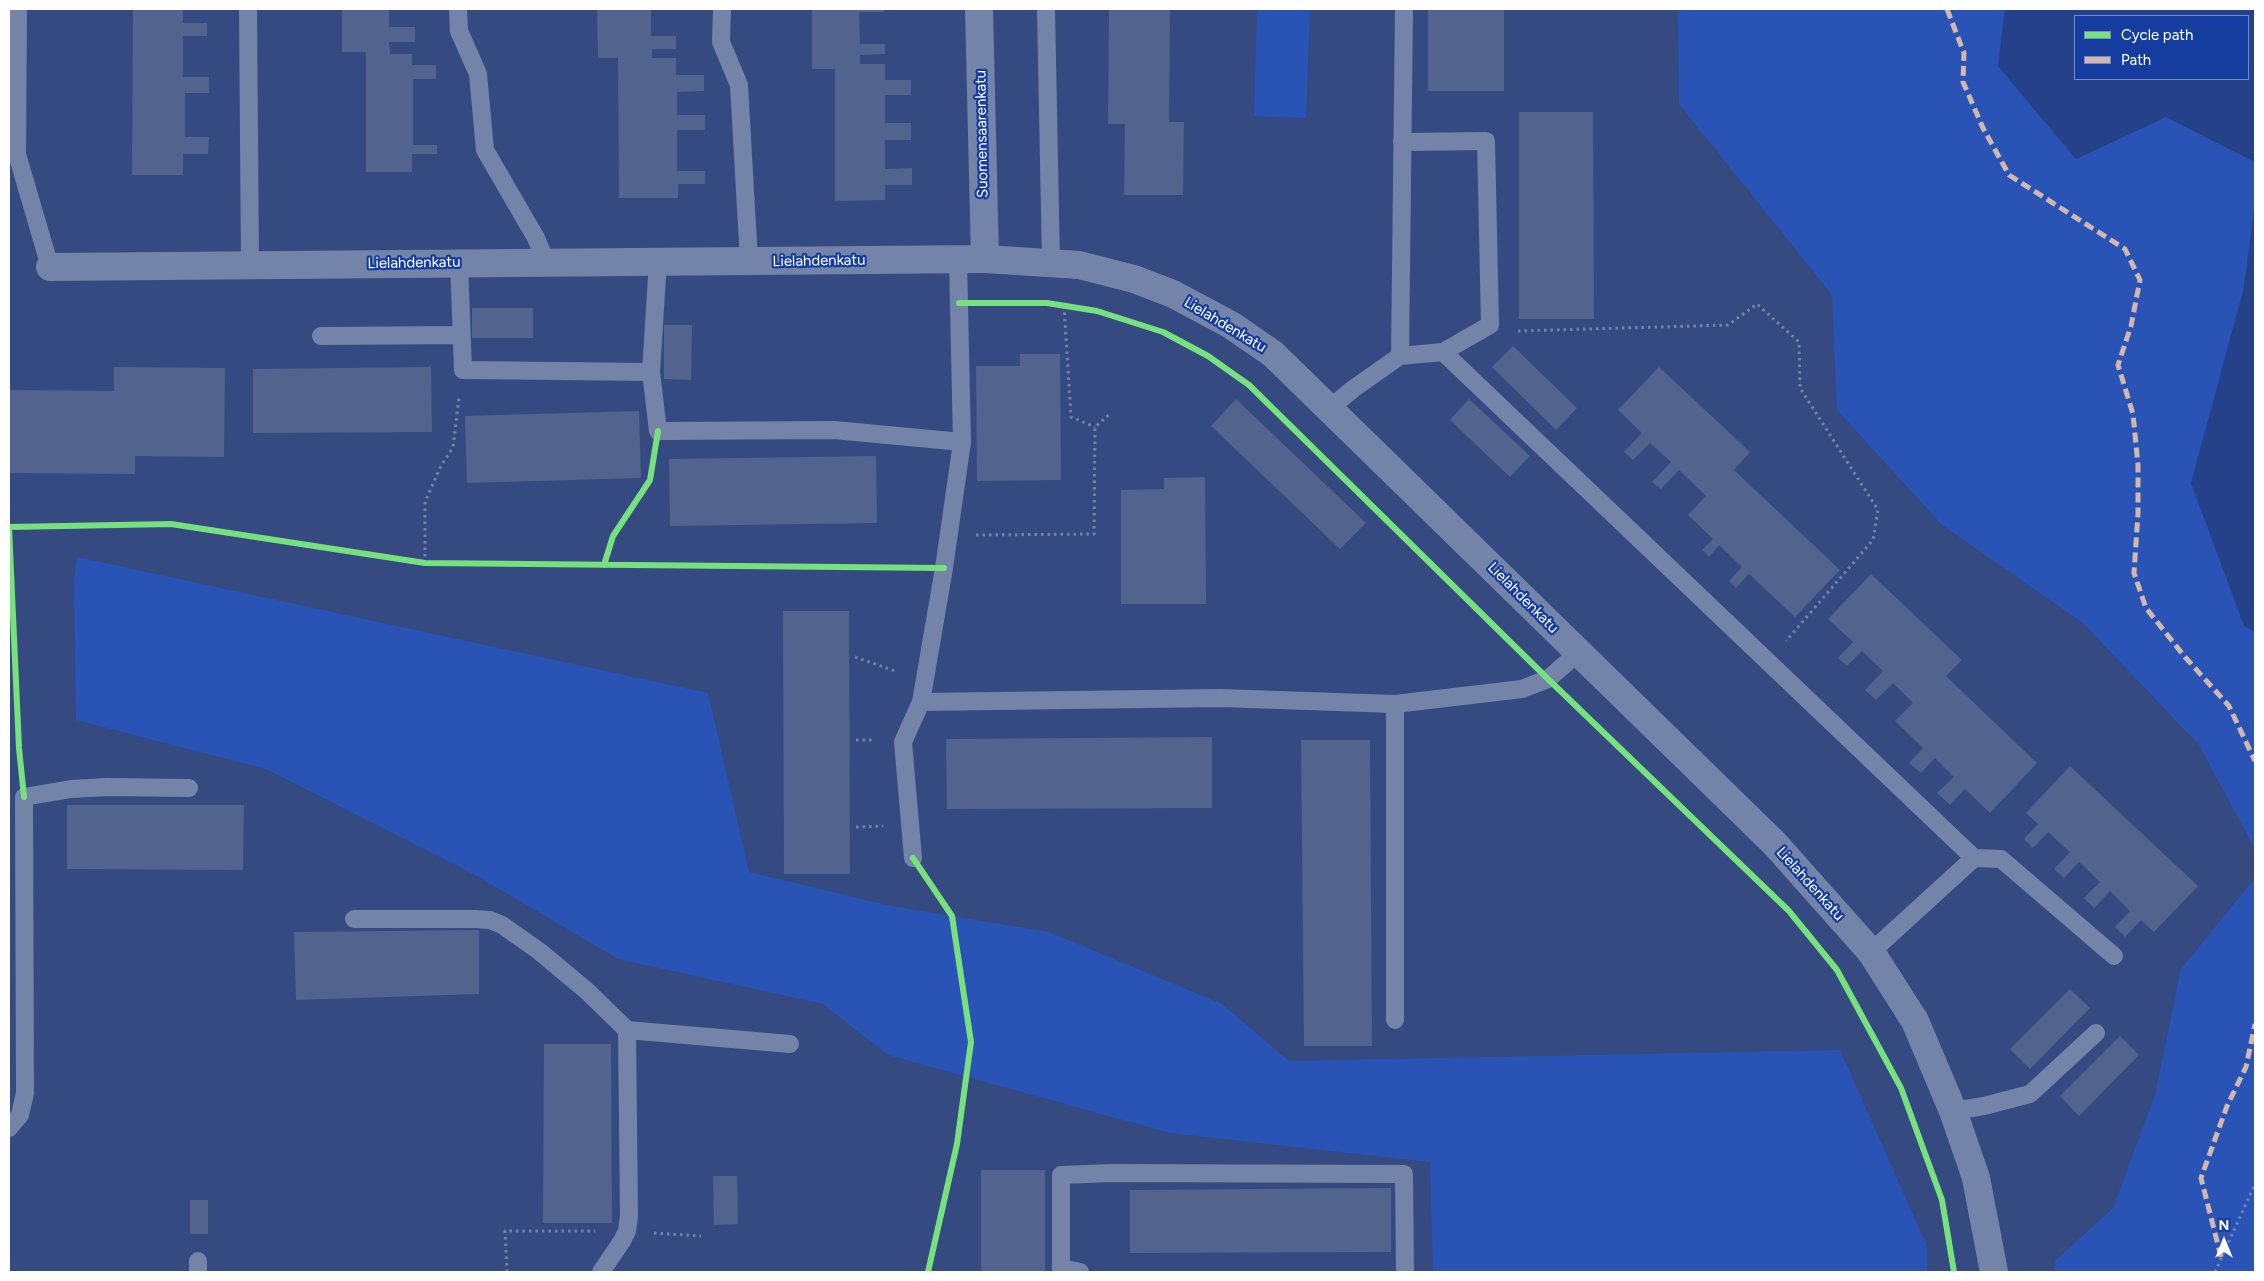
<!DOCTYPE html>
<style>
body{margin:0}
#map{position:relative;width:2264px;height:1281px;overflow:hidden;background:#344a80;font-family:Figtree,sans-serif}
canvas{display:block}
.frame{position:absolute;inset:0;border:10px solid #fff;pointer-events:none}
.legend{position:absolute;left:2074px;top:15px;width:175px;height:65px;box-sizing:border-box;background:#143d9f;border:1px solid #728bc5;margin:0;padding:6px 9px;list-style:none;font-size:15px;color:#fff}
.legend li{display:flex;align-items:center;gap:10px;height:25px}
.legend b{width:25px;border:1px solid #728bc5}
.north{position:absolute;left:2199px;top:1216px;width:50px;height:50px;-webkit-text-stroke:4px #143d9f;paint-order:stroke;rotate:0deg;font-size:14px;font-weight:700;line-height:20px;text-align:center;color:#fff}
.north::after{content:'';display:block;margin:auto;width:18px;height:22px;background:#fff;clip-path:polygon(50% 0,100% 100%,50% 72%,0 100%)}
</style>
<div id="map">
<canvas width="2264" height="1281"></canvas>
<div class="frame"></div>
<ul class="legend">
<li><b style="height:6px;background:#77e17e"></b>Cycle path</li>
<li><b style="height:6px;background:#d1b7ad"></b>Path</li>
</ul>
<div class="north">N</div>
</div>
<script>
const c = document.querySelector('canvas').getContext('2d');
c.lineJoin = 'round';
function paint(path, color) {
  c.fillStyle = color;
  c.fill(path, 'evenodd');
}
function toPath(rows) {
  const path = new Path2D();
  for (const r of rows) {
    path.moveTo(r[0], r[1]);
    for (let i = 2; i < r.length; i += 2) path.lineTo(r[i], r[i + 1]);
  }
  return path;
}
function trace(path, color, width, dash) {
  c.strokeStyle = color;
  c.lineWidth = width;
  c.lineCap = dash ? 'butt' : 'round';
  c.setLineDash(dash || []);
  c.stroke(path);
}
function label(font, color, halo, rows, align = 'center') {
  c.font = font + ' Figtree,sans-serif';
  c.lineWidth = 4.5;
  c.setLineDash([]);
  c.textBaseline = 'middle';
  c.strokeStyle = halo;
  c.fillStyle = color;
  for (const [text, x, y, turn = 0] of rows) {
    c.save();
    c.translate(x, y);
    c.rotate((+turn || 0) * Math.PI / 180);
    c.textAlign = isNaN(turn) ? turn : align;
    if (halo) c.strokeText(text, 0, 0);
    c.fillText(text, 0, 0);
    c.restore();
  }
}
paint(toPath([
 [1257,9,1310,9,1306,118,1254,116],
 [1678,9,2005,9,1998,66,2076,159,2166,117,2255,162,2255,203,2244,287,2244,626,2255,632,2255,849,2199,745,2083,623,1942,525,1837,410,1832,295,1679,104],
 [77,557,708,693,749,872,891,906,1049,932,1222,1004,1289,1061,1840,1050,1927,1246,1927,1272,1433,1272,1430,1162,1170,1133,888,1055,823,1004,618,959,479,877,266,769,76,720,74,583],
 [2255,878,2255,1272,2054,1272,2055,1261,2113,1208,2155,1095,2181,969]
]), '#2954b5');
paint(toPath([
 [2005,9,2255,9,2255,162,2166,117,2076,159,1998,66],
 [2075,16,2248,16,2248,79,2075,79],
 [2255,203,2255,632,2244,626,2191,483,2244,287]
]), '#24418a');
paint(toPath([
 [133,9,183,9,183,23,207,23,207,36,183,36,183,77,209,77,209,93,185,93,185,137,209,137,208,154,183,154,183,175,132,175],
 [342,9,389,9,389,27,415,27,415,42,389,42,390,54,412,54,412,65,436,65,436,79,413,79,413,145,437,145,437,154,412,154,412,172,366,172,366,52,342,52],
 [597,9,651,9,651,36,676,36,676,49,652,49,652,58,676,58,676,75,704,75,704,91,677,92,677,115,705,115,705,130,677,130,677,171,705,171,705,184,678,184,678,198,619,198,618,58,598,58],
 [812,9,884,9,884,12,859,12,860,44,885,44,885,54,860,55,860,64,885,64,885,80,911,80,911,95,885,95,885,123,911,123,911,140,885,140,885,169,912,168,912,185,885,185,885,200,835,201,835,69,812,69],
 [1109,9,1170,9,1169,122,1184,122,1183,195,1124,195,1125,124,1108,124],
 [1428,9,1504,9,1504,91,1428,91],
 [1519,112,1593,112,1594,319,1519,319],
 [472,308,533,308,533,338,472,338],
 [664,325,692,325,691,380,664,379],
 [1513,346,1577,408,1556,430,1492,367],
 [1020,354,1060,354,1061,480,977,481,976,366,1020,366],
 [114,367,225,368,224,457,135,456,135,474,9,473,9,390,114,391],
 [431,367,432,432,253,433,253,369],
 [1659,367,1750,452,1734,470,1840,570,1795,617,1749,574,1736,588,1729,581,1742,567,1719,545,1709,557,1702,550,1713,539,1688,515,1706,496,1679,470,1661,489,1652,482,1671,462,1650,443,1633,460,1624,452,1642,433,1618,410],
 [1236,399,1366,523,1340,549,1211,426],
 [1469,399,1530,456,1510,477,1450,420],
 [639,411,641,478,467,483,465,416],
 [876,456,877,523,670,526,669,459],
 [1205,477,1206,604,1121,604,1121,490,1164,489,1164,478],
 [1871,574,1962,660,1946,676,2037,763,1990,813,1965,789,1950,805,1937,793,1954,777,1935,758,1921,773,1909,763,1923,748,1895,721,1913,703,1893,683,1876,700,1865,690,1883,671,1862,651,1847,666,1838,658,1853,642,1828,619],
 [783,611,849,611,850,874,784,874],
 [1212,737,1212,808,947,809,946,739],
 [1301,740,1370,740,1372,1046,1304,1046],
 [2070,766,2198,886,2154,932,2141,920,2125,937,2115,927,2130,911,2110,891,2094,908,2084,898,2100,882,2079,862,2064,878,2054,869,2070,852,2048,832,2033,848,2024,839,2038,824,2026,813],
 [67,805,244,805,243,870,67,869],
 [479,930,479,994,296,1000,294,932],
 [2070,989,2090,1008,2030,1069,2010,1049],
 [2120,1036,2139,1055,2079,1116,2060,1096],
 [544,1044,611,1044,612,1223,543,1223],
 [981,1170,1045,1170,1045,1272,981,1272],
 [713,1176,737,1176,738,1224,714,1225],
 [1391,1188,1391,1252,1130,1253,1130,1190],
 [190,1200,208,1200,208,1234,190,1234]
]), '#52638e');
trace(toPath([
 [1064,306,1071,417,1095,427],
 [1518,331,1728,325,1757,304,1799,342,1800,388,1878,510,1873,540,1786,641],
 [976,535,1094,534,1095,427,1111,413],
 [425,563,425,502,440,468,453,447,459,398],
 [855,657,898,672],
 [856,740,875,740],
 [856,827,883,826],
 [654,1233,701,1236],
 [507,1272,505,1231,595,1231],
 [2215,1272,2255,1184]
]), '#7484a9', 3, [2.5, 4]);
trace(toPath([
 [18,9,17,154,50,267],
 [248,9,250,265],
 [458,9,459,31,478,74,485,150,536,238,546,262],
 [722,9,721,42,739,85,749,261],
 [1046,9,1051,262],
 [1402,142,1486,141,1490,325,1443,352],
 [658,261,651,372,658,431,834,430,962,442],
 [459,262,463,370,651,372],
 [321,336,461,335],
 [1400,356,1404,9],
 [1329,409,1353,389,1400,356,1443,352,1974,858,1871,952],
 [921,702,944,568,962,442,958,259],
 [1395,704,1395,1020],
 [913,858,903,742,921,702,1220,698,1395,704,1522,689,1548,679,1578,653],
 [1974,858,2001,859,2114,956],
 [354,919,475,919,490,920,502,925,539,951,587,991,627,1030,629,1216,627,1231,622,1241,601,1272],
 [627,1030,790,1044],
 [1953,1111,1984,1106,2030,1094,2096,1033],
 [9,1128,20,1115,25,1093,24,797,71,789,107,787,189,788],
 [1061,1268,1080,1272],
 [198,1272,198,1261],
 [1061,1272,1061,1175,1110,1173,1404,1174,1405,1272]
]), '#7484a9', 18);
trace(toPath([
 [50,267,985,259,979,9]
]), '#7484a9', 28);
trace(toPath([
 [985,259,1079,265,1134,279,1173,294,1231,325,1273,354,1775,844,1871,952,1915,1021,1953,1111,1976,1178,1994,1272]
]), '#7484a9', 28);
trace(toPath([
 [1947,9,1964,53,1963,82,1983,128,2009,175,2125,249,2140,280,2131,326,2118,365,2133,414,2138,465,2138,513,2134,573,2146,608,2185,657,2229,706,2255,761],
 [2221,1257,2201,1178,2227,1106,2246,1067,2255,1024]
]), '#d1b7ad', 5, [10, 5]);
trace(toPath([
 [959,303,1047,303,1097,311,1163,332,1208,356,1249,385,1548,679,1789,911,1837,970,1901,1088,1942,1200,1954,1272],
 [9,527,171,524,425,563,944,568],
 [9,527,19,748,24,797],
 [604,565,613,536,650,480,658,431],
 [913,858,952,916,971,1042,957,1144,928,1272]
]), '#77e17e', 6);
label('15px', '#fff', '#143d9f', [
 ["Suomensaarenkatu",982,134,-91],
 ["Lielahdenkatu",819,261,-1],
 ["Lielahdenkatu",414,263,-1],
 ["Lielahdenkatu",1225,325,31],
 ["Lielahdenkatu",1523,598,45],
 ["Lielahdenkatu",1810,884,48]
]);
</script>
